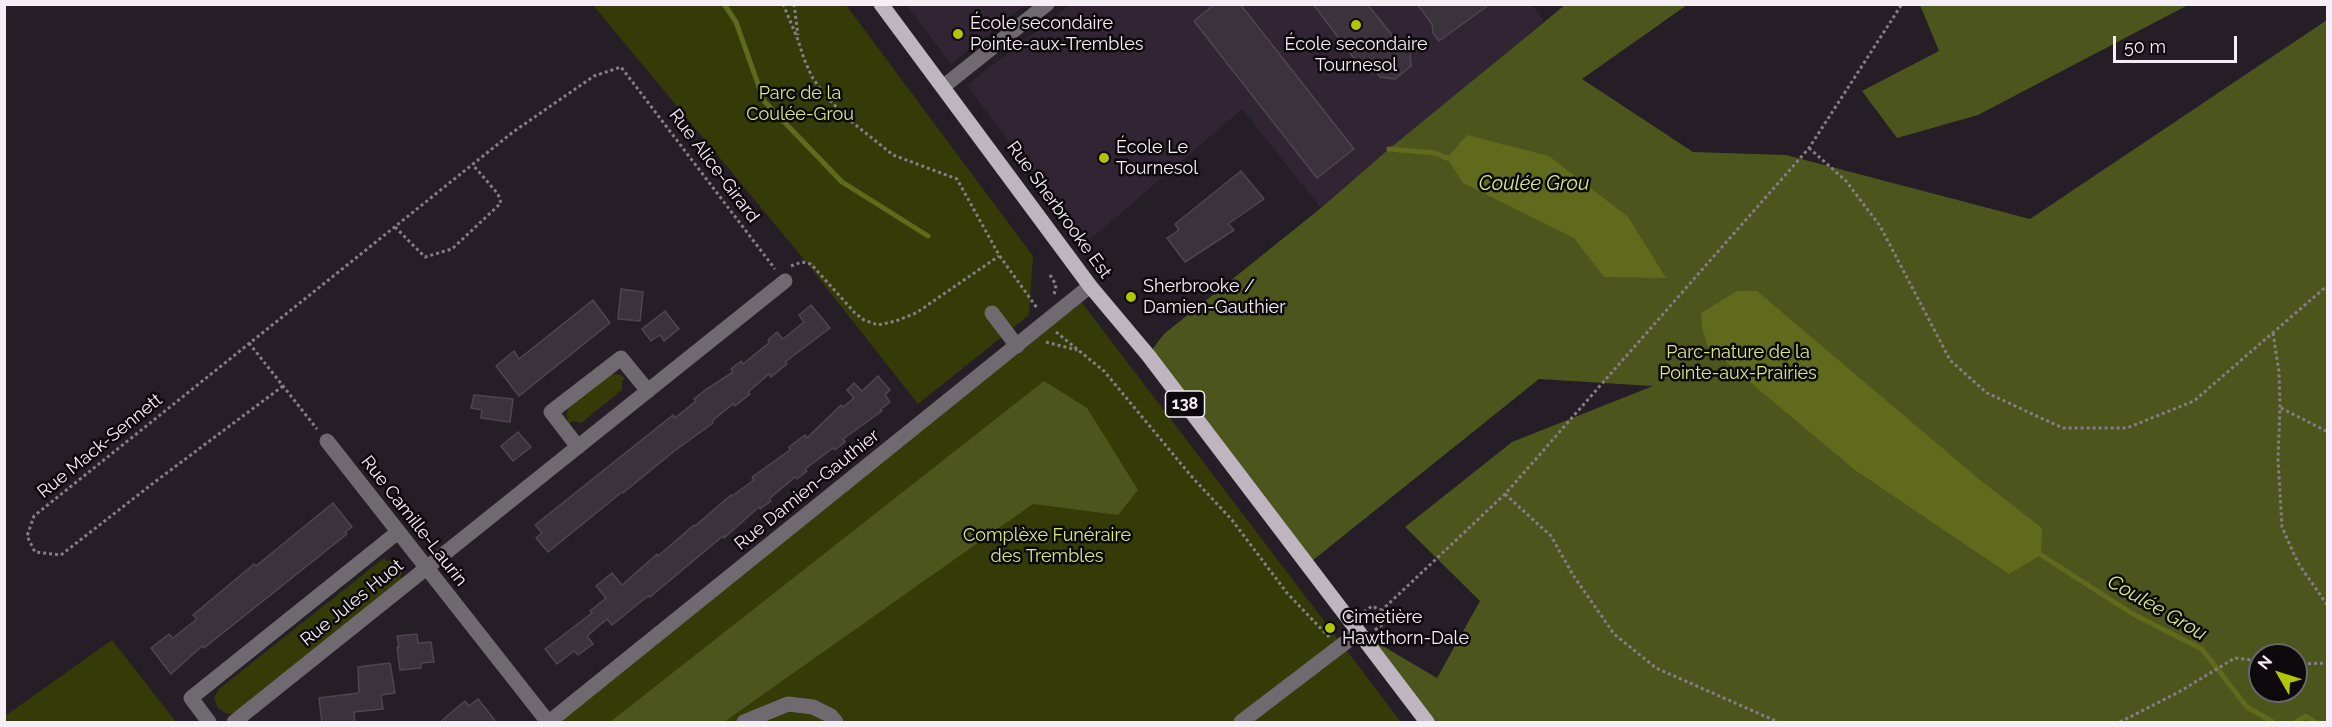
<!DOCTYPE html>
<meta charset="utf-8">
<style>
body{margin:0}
#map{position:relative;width:2332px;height:727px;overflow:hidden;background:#261e27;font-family:Raleway,sans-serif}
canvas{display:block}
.frame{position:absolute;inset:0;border:6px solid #f5eff5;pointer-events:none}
.north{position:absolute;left:2248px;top:643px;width:60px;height:60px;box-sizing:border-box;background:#0d090d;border:2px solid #6a656a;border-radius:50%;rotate:309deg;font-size:16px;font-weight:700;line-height:24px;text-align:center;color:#f5eff5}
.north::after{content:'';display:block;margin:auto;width:21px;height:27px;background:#b0c503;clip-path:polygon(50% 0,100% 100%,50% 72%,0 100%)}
.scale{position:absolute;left:2113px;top:36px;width:124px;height:27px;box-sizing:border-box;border:3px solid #f5eff5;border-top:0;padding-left:8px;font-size:18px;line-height:21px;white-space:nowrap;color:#f5eff5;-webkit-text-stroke:4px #0d090d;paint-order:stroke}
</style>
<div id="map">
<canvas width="2332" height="727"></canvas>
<div class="frame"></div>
<div class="north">N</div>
<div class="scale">50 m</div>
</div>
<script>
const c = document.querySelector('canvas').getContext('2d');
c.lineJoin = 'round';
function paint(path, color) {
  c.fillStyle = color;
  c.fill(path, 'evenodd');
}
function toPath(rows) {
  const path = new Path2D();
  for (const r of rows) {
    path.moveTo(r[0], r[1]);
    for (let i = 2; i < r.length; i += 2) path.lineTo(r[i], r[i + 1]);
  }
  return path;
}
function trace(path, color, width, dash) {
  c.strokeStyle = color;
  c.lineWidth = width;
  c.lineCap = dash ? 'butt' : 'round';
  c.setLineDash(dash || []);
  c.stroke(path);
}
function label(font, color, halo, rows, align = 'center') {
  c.font = font + ' Raleway,sans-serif';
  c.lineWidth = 5;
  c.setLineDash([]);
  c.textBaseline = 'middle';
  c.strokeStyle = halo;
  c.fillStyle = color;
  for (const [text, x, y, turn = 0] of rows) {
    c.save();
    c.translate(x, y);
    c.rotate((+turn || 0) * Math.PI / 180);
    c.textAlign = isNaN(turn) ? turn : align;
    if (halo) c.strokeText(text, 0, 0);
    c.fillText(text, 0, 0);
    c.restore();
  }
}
paint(toPath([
 [1531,4,1544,21,1321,208,1242,109,1086,243,967,85,1070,5],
 [907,5,1025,5,951,64]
]), '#322533');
paint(toPath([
 [593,5,846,5,1033,256,1029,315,918,404,807,263],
 [1080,300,1401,722,549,722],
 [619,374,625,378,622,381,622,390,581,423,573,421,569,424,566,415,569,407,610,375],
 [384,558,387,561,394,559,400,563,403,571,400,576,402,579,235,713,227,714,218,708,214,698,219,689],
 [112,640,176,722,5,722,5,716]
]), '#343b07');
paint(toPath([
 [1565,5,1687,5,1582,79,1693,152,1786,155,2030,219,2327,20,2327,722,1427,722,1359,632,1437,678,1480,601,1405,527,1512,442,1653,386,1539,379,1307,565,1148,355,1164,334,1321,208,1389,149],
 [2260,655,2296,655,2296,691,2260,691],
 [1920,5,2188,5,1978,115,1897,138,1862,91,1939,51],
 [1044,381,1087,408,1138,490,1118,515,1033,504,724,722,610,722]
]), '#4c551b');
paint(toPath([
 [1467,135,1549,156,1628,217,1666,278,1604,277,1574,238,1463,183,1447,158],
 [1737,291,1757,291,1980,480,2042,528,2041,555,2009,574,1855,470,1708,347,1702,328,1701,313]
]), '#5f6a1c');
trace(toPath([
 [724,4,736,22,764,101,842,182,928,236],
 [1389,149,1435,153,1447,158],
 [2041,555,2133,614,2202,649,2247,707,2273,722],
 [2296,722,2306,716,2315,722]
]), '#5f6a1c', 5);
const building = toPath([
 [1215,4,1240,4,1354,149,1317,178,1194,21,1215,4],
 [1313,4,1367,4,1400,45,1410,51,1411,66,1395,79,1380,77,1368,63,1356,61,1313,4],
 [1417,4,1490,4,1439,41,1433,33,1432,24,1417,4],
 [1241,171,1264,199,1228,224,1234,230,1185,262,1167,238,1179,230,1175,224,1241,171],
 [621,289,643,292,640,321,618,319,621,289],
 [593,300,610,323,519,396,496,366,514,351,519,359,593,300],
 [811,305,830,328,785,362,787,364,771,377,769,374,748,392,750,394,735,406,733,404,712,421,713,423,673,452,623,493,622,492,548,552,536,538,542,533,535,525,673,415,675,418,696,401,694,399,704,391,733,372,731,369,741,361,743,364,770,342,768,340,777,332,783,339,804,322,799,315,811,305],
 [665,311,679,329,664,341,660,335,651,341,642,329,665,311],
 [878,376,890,390,885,395,890,402,880,410,882,411,843,439,845,442,835,450,833,448,805,469,807,471,797,479,795,477,769,499,771,501,760,509,759,507,724,538,723,536,650,597,648,596,612,625,607,619,587,636,593,644,578,655,574,651,557,664,545,649,592,613,590,611,606,598,596,586,612,573,622,585,657,554,658,556,694,525,695,526,731,495,732,496,754,480,752,477,790,450,789,447,805,435,807,438,841,405,843,407,854,398,847,390,854,383,862,391,878,376],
 [474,395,513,399,510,422,481,418,482,410,471,408,474,395],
 [518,432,531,447,513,461,501,446,518,432],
 [333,503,352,527,345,532,347,534,204,648,202,646,171,674,151,648,169,634,173,638,197,619,193,615,254,564,256,566,333,503],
 [417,634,418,643,431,642,434,662,421,663,421,668,400,670,397,647,399,647,397,636,417,634],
 [390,663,395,693,381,695,383,709,354,712,355,723,322,723,319,698,359,693,358,667,390,663],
 [478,699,497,723,439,723,465,701,469,706,478,699]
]);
paint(building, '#3c323d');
trace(building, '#4f4550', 1.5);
trace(toPath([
 [783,4,798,40,804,59,812,77,823,93,847,118,893,155,957,179,999,255,1037,308],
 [794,4,798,35],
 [1809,148,1846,181,1880,226,1950,360,1987,393,2063,428,2127,428,2194,401,2328,285],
 [395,227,425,257,452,249,501,203,498,194,473,165],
 [791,266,802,262,811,264,855,313,864,320,878,325,896,321,916,313,999,256],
 [1050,275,1056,285,1054,295],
 [1056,332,1104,371,1192,477,1232,520,1287,593,1329,637],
 [2273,333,2279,372,2280,407,2278,459,2282,527,2298,563,2328,606],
 [1046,342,1077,350],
 [249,343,317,429],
 [283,386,156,481,61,555,35,552,27,536,34,516,513,132,594,76,621,67,775,269],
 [2281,408,2328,432],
 [1505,494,1551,536,1573,575,1614,634,1656,668,1778,722],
 [1364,612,1372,606,1381,610],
 [1375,630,1385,623,1382,610,1505,494,1809,148,1902,4],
 [2296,664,2328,663],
 [2120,722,2177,693,2235,658,2260,661]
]), '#857e86', 3, [3, 3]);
trace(toPath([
 [944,86,1047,4],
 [992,313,1017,346],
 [327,441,548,722],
 [578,447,551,412,621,358,648,391],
 [209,722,191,698,398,532],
 [234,722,785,281],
 [549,722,1090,286],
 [744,722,788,704,813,707,831,716,836,722],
 [1241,722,1359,632]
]), '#6f6a70', 15);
trace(toPath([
 [881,4,1090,286,1148,355,1427,722]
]), '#bfb5c0', 15);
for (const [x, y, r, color] of [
 [1356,25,6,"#b0c503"],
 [958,34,6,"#b0c503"],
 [1104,158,6,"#b0c503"],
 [1131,297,6,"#b0c503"],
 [1330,628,6,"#b0c503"]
]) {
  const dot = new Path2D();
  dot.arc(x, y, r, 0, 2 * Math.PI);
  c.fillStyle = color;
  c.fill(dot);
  trace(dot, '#0d090d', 2);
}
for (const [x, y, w] of [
 [1185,404,39]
]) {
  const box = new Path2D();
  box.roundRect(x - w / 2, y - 13, w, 26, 4.5);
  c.fillStyle = '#0d090d';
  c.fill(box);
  trace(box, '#f5eff5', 1.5);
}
label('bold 16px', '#f5eff5', null, [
 ["138",1185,404]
]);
label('18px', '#f5eff5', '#0d090d', [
 ["École secondaire",970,24],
 ["Pointe-aux-Trembles",970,45],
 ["École secondaire",1356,45,"center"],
 ["Tournesol",1356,66,"center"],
 ["École Le",1116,148],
 ["Tournesol",1116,169],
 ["Sherbrooke /",1143,287],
 ["Damien-Gauthier",1143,308],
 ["Cimetière",1342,618],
 ["Hawthorn-Dale",1342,639]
], 'left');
label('18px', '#d7e981', '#0d090d', [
 ["Parc de la",800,94],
 ["Coulée-Grou",800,115],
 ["Parc-nature de la",1738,353],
 ["Pointe-aux-Prairies",1738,374],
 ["Complèxe Funéraire",1047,536],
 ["des Trembles",1047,557]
]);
label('18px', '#f5eff5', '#0d090d', [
 ["Rue Alice-Girard",714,166,53],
 ["Rue Sherbrooke Est",1059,210,54],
 ["Rue Mack-Sennett",100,446,-39],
 ["Rue Damien-Gauthier",807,490,-39],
 ["Rue Camille-Laurin",414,521,52],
 ["Rue Jules Huot",352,603,-39]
]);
label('italic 20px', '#d9eb83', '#0d090d', [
 ["Coulée Grou",1534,184],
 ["Coulée Grou",2157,608,30]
]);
</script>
